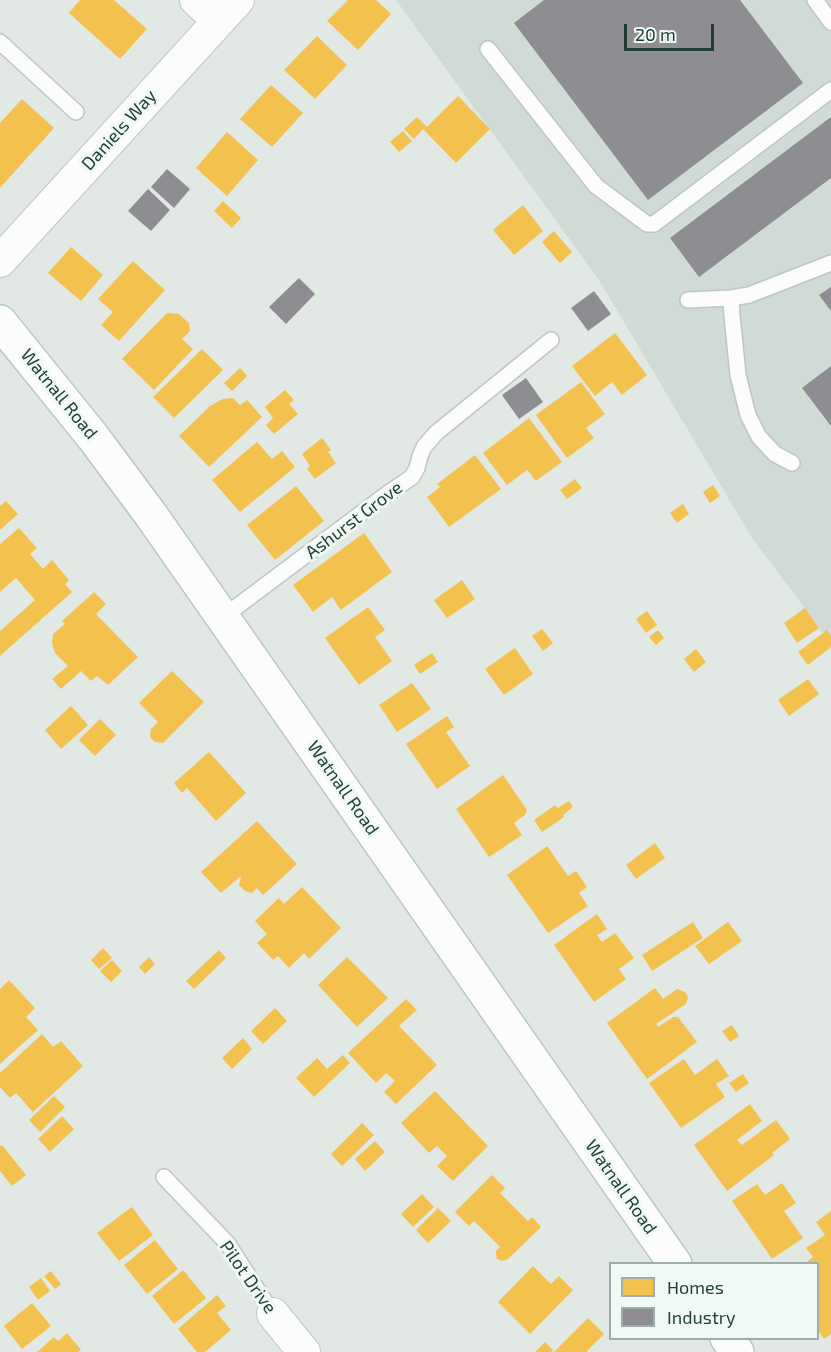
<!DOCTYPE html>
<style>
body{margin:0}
#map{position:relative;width:831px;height:1352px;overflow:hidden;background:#e2e9e5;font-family:"Exo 2",sans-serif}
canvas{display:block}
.legend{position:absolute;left:609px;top:1262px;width:210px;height:78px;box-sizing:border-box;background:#f0f8f3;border:2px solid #9caea5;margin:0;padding:8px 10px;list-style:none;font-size:18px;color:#1e3e31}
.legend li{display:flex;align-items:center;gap:12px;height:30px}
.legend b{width:30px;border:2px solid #9caea5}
.scale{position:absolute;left:624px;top:24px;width:90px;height:27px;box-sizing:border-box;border:3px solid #1e3e31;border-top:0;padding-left:8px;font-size:18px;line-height:21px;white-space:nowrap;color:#1e3e31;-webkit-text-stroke:4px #f0f8f3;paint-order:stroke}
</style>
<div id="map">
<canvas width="831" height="1352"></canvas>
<ul class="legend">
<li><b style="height:16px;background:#f2c14e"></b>Homes</li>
<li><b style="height:16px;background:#8d8d92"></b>Industry</li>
</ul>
<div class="scale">20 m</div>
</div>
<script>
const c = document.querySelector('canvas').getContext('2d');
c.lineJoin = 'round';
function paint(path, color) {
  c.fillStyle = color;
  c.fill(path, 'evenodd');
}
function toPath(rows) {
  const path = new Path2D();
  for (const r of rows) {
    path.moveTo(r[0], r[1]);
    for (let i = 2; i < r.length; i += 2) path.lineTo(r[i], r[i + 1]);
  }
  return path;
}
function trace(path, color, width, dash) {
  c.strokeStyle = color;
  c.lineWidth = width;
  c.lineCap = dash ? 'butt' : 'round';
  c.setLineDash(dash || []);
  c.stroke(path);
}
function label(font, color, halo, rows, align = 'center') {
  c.font = font + ' "Exo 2",sans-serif';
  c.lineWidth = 6;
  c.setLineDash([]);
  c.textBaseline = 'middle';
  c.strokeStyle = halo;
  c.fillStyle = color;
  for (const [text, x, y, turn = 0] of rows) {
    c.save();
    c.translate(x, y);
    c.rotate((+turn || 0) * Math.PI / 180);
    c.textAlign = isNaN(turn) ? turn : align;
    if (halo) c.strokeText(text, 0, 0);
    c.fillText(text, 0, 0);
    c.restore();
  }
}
paint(toPath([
 [396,0,831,0,831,643,752,538,599,280]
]), '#cfdbd4');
paint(toPath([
 [80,0,114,0,147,29,120,59,69,13],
 [348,0,376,0,391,14,358,50,327,21],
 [317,36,347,65,315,99,284,70],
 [271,85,303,113,272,147,240,119],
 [458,96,490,129,456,163,423,129,414,139,404,129,417,117,427,127],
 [22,99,54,128,0,188,0,123],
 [403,131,412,141,399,152,390,142],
 [227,132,258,160,227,196,196,168],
 [223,201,241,218,232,228,214,211],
 [523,205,543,231,514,255,493,230],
 [554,231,572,252,560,263,542,242],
 [71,247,103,275,81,301,48,273],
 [133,261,165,290,119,341,101,325,113,312,98,299],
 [167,313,179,314,189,323,190,331,182,339,193,349,154,390,122,359],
 [615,333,647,375,622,395,612,382,595,396,572,366],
 [202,349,223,370,174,418,153,397],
 [240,368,247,376,232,391,224,383],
 [581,382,605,414,586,428,594,438,567,458,536,415],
 [285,390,294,400,289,404,298,414,274,434,266,425,273,418,265,407],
 [233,398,240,405,247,400,262,417,209,467,179,436,210,406,223,399],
 [529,418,562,462,536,481,527,470,507,485,483,453],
 [322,438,331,450,328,452,336,463,315,479,307,469,310,466,302,454],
 [257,442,272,459,282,451,295,467,240,512,212,480],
 [475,455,501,489,449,527,427,497,440,487,437,484],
 [575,479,582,488,567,499,560,490],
 [713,485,720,496,710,503,703,492],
 [296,486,324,521,275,560,247,525],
 [6,501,18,514,0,530,0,506],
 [683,504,689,514,677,523,670,513],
 [19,528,37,548,30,554,43,569,52,560,69,580,65,584,72,592,0,656,0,631,35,600,16,578,0,592,0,544],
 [364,533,392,572,341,610,332,597,313,612,293,585],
 [462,580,475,599,447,618,434,600],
 [94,592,106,604,96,614,138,657,108,685,97,676,91,681,81,671,61,689,52,679,68,666,55,653,52,643,53,634,65,624,62,621],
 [368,607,385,630,375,637,392,661,359,685,325,638],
 [805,608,819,628,797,643,784,623],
 [647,611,657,625,646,633,636,619],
 [542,629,553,643,543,651,532,636],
 [658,630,664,638,656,645,649,637],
 [827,630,831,636,831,647,808,665,798,652],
 [515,648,533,674,504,695,485,669],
 [696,649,706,662,694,672,684,659],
 [432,653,438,662,420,674,414,665],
 [172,671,204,702,163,743,155,742,150,737,151,729,158,722,139,703],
 [808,679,819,694,789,716,778,700],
 [412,683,431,709,397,732,379,705],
 [71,706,88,725,61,749,45,730],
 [447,716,454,727,446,732,470,766,437,789,406,744],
 [100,719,116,735,95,756,79,740],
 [209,752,246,793,216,821,187,788,182,793,174,783],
 [503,775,527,810,525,815,514,823,522,835,489,857,456,809],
 [569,801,573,807,563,815,564,817,542,832,534,820,555,805,558,808],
 [257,821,297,864,263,895,257,888,252,893,245,891,239,885,241,876,221,893,201,872],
 [655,843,665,858,636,879,626,865],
 [547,846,568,876,576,871,587,887,579,893,588,906,548,933,507,875],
 [302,887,341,928,309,959,304,953,289,968,278,956,273,960,257,943,267,934,255,921,279,898,284,904],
 [597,914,607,929,597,935,602,942,615,933,634,958,619,969,626,979,594,1002,554,945],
 [693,922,703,938,652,971,642,955],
 [728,922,742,941,709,964,695,946],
 [103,948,112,958,99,969,91,960],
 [219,950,226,958,194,989,186,981],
 [149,957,155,964,145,974,139,967],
 [347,957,388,998,357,1027,318,985],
 [112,960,122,971,111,982,100,971],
 [9,980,35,1008,26,1017,38,1030,0,1064,0,989],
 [655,988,663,999,677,989,685,992,688,997,686,1004,656,1024,658,1027,673,1017,678,1017,697,1042,647,1079,607,1023],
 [406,999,417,1010,399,1026,437,1065,396,1104,384,1092,395,1081,386,1073,376,1083,348,1053],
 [275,1008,287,1021,263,1044,251,1031],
 [732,1025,739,1036,730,1042,722,1031],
 [42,1034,53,1047,61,1041,83,1066,33,1112,16,1093,10,1098,0,1087,0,1073],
 [243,1038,252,1049,232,1069,222,1058],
 [343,1055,350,1063,314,1097,296,1078,317,1058,327,1069],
 [684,1059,695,1075,717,1059,729,1076,716,1084,725,1097,681,1128,649,1083],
 [743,1074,749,1083,736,1092,729,1083],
 [435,1091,488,1146,453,1181,437,1166,447,1156,437,1146,429,1153,401,1123],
 [54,1096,65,1107,40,1132,29,1120],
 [750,1104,762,1121,737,1140,742,1145,776,1120,790,1139,772,1153,774,1155,727,1191,694,1145],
 [62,1116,74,1129,50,1152,38,1139],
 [362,1123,374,1135,342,1166,331,1154],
 [375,1141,385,1152,365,1171,355,1159],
 [2,1145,26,1175,12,1186,0,1171,0,1146],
 [492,1175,505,1188,500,1193,528,1221,532,1217,541,1227,508,1259,502,1261,497,1259,496,1255,496,1251,500,1247,474,1221,469,1226,455,1212],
 [782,1183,796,1203,784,1211,803,1238,772,1259,732,1201,757,1184,765,1195],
 [422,1194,434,1207,413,1227,401,1214],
 [132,1207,153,1235,119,1261,97,1233],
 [438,1208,451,1221,428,1243,416,1230],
 [831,1211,831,1334,824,1339,818,1330,818,1264,804,1264,813,1257,806,1248,825,1235,816,1222],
 [155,1240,178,1269,147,1294,124,1265],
 [533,1266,551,1284,559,1276,573,1290,530,1334,498,1302],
 [183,1270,206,1298,174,1324,152,1296],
 [51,1271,61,1284,55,1289,44,1276],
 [41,1278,50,1291,38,1300,29,1287],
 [217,1295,226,1306,217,1313,231,1330,205,1352,197,1352,178,1329],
 [32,1303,51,1326,22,1349,4,1326],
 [588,1318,604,1334,587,1351,588,1352,554,1352],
 [67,1333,81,1350,78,1352,37,1352,54,1337,58,1341],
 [545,1342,553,1350,552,1352,535,1352]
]), '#f2c14e');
paint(toPath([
 [544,0,740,0,803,83,648,200,514,23],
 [831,117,831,178,699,277,670,238],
 [167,169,190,189,174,208,151,187],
 [148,189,170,210,151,231,128,211],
 [299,278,315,294,286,324,269,307],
 [831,287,831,311,819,295],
 [594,291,611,314,588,331,571,308],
 [831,366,831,426,802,388],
 [526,378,543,402,519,419,502,395]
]), '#8d8d92');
const lane = toPath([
 [815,0,831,22],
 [0,42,76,112],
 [488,49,596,186,647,224,654,224,831,90],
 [731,298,732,316,738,375,748,415,759,437,775,454,792,463],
 [688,300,731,298,749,295,831,263],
 [223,617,387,494,412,477,417,468,420,456,424,447,436,433,551,340],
 [164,1177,228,1244,273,1314]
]);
const street = toPath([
 [196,0,219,21],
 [0,261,238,0],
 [273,1314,304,1352]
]);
const secondary = toPath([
 [0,322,93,437,151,515,675,1264],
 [727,1338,737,1352]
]);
trace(lane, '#bfc6c2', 18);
trace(street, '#bfc6c2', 34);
trace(secondary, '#bbc5c1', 36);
trace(lane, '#fbfcfb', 15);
trace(street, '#fbfcfb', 32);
trace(secondary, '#fbfcfb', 33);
label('18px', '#1e3e31', '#f0f8f3', [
 ["Daniels Way",119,130,-48],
 ["Watnall Road",59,394,51],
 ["Ashurst Grove",354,520,-37],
 ["Watnall Road",343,788,55],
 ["Watnall Road",621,1187,55],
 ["Pilot Drive",248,1277,55]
]);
</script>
